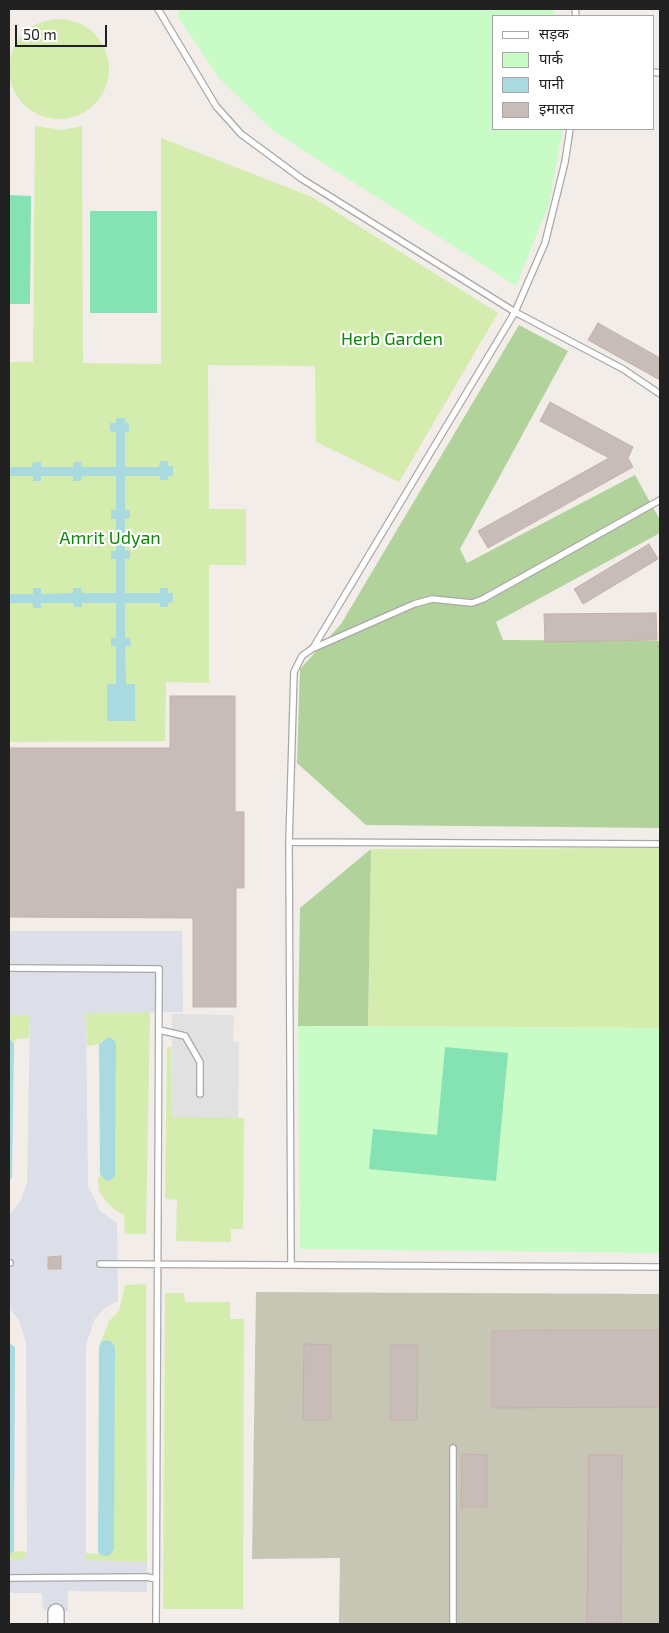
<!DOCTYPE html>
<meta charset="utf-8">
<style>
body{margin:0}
#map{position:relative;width:669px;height:1633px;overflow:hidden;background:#f2ede8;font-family:"Exo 2","Noto Sans Devanagari",sans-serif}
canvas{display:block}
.frame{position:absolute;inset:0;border:10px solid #212121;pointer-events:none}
.legend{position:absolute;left:492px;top:15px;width:162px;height:115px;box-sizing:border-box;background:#fff;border:1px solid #a6a6a6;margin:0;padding:6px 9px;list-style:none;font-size:15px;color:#212121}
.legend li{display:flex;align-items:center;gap:10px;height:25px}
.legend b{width:25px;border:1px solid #a6a6a6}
.scale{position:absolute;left:15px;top:25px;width:92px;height:22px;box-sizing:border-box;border:2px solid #212121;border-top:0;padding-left:6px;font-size:15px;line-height:18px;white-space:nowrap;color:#212121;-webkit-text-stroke:4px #fff;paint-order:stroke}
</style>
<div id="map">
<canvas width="669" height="1633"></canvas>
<div class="frame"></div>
<ul class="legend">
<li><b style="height:6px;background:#fff"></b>सड़क</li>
<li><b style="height:14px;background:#c8fbc6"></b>पार्क</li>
<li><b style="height:14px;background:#a8dae0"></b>पानी</li>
<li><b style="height:14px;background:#c7bcb7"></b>इमारत</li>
</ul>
<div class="scale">50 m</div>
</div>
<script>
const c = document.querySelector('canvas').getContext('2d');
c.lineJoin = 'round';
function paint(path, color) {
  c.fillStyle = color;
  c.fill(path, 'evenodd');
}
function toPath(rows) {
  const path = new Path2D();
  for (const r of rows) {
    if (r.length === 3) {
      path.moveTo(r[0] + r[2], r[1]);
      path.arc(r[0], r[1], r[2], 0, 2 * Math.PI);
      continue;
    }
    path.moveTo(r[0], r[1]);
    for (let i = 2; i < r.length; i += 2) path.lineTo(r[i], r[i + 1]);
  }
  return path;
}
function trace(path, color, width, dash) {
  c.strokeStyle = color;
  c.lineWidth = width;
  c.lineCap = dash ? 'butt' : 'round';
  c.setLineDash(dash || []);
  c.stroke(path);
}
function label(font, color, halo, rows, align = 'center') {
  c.font = font + ' "Exo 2",sans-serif';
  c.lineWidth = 4.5;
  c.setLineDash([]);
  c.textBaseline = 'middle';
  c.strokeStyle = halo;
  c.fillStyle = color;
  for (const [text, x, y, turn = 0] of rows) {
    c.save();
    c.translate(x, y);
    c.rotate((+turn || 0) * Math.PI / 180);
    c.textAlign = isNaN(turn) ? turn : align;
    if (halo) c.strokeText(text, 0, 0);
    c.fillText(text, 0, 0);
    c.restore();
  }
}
paint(toPath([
 [256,1292,660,1294,660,1624,339,1624,340,1558,252,1559]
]), '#c7c5b3');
paint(toPath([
 [59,69,50],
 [35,126,62,130,82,126,83,363,161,364,161,138,312,197,498,313,399,482,316,442,315,366,208,365,209,509,246,509,246,565,209,565,209,683,166,682,165,741,9,742,9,362,33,362],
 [660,848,660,1028,368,1026,371,849],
 [150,1012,146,1234,125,1234,124,1215,116,1211,106,1201,99,1191,98,1180,100,1174,102,1178,103,1040,99,1044,87,1046,86,1013],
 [30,1014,29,1038,15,1039,14,1045,12,1041,9,1040,9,1015],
 [167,1047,171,1047,171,1117,244,1118,243,1229,231,1229,231,1242,176,1241,177,1200,165,1199],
 [146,1284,147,1562,86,1561,86,1553,99,1554,104,1556,112,1342,107,1340,101,1342,109,1321,119,1311,125,1285],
 [165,1293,184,1293,185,1302,230,1302,230,1319,244,1319,243,1609,163,1609],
 [14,1551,27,1552,23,1559,9,1559,9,1555]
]), '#d4ecae');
paint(toPath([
 [519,325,568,351,460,549,467,563,635,475,660,520,660,533,496,622,503,640,660,641,660,828,366,825,297,763,300,669,341,624],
 [371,849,368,1026,298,1026,300,908]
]), '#b2d29c');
paint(toPath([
 [179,9,553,9,555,16,493,16,493,129,563,129,549,204,516,286,273,131,219,78,178,17],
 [298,1026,660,1028,660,1253,300,1249]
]), '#c8fbc6');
paint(toPath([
 [9,195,31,196,30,304,9,304],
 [90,211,157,211,157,313,90,313],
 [445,1047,508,1053,496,1181,369,1169,373,1129,437,1135]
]), '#85e2b3');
paint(toPath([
 [172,1014,234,1015,233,1041,239,1042,238,1118,171,1117]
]), '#e1e1e1');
paint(toPath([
 [9,931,182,931,183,1012,86,1013,88,1186,100,1211,117,1223,118,1301,106,1307,94,1320,86,1345,86,1560,147,1562,147,1592,68,1591,68,1611,56,1612,43,1609,42,1593,9,1593,9,1559,23,1559,27,1551,26,1342,19,1320,9,1308,9,1215,20,1202,27,1184,30,1015,9,1015]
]), '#dcdee8');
paint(toPath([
 [116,418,125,418,125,423,129,423,129,431,125,432,125,467,159,467,160,461,168,461,168,466,173,466,173,476,168,476,168,480,160,480,160,476,125,476,125,510,130,510,130,518,125,519,125,550,130,551,130,559,125,559,125,593,160,593,160,588,168,588,168,593,173,593,173,602,168,603,168,607,160,607,160,603,125,603,125,638,130,638,131,646,125,646,126,684,135,684,135,721,107,721,107,684,116,684,116,646,111,646,111,638,116,638,116,603,82,603,82,607,74,607,73,603,41,603,41,608,33,608,33,603,9,603,9,594,33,594,33,588,41,588,41,594,73,593,73,588,81,588,82,593,116,593,116,559,111,559,111,551,116,551,116,519,111,519,111,510,116,510,116,476,82,476,81,481,73,481,73,476,41,476,41,481,33,481,33,476,9,476,9,467,32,467,33,462,41,462,41,467,73,467,73,462,81,462,82,467,116,467,116,432,110,431,110,423,116,423],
 [109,1037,114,1040,116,1044,115,1176,111,1180,106,1181,100,1174,99,1044],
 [9,1040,12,1041,14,1045,12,1178,9,1181],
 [107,1340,112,1342,115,1347,114,1549,110,1555,104,1556,99,1554,98,1549,99,1347,101,1342],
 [9,1343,15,1347,14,1551,9,1555]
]), '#a8dae0');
const building = toPath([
 [598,323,660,358,660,380,588,340,598,323],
 [550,402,633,447,628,458,633,467,488,548,478,531,609,458,540,421,550,402],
 [649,544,658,559,583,604,574,589,649,544],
 [656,613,657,640,545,642,544,614,656,613],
 [170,696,235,696,235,812,244,812,244,888,236,888,236,1007,193,1007,193,918,9,917,9,748,170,748,170,696],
 [61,1256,61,1269,48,1269,48,1257,61,1256],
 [552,1330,660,1330,660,1407,492,1408,492,1331,552,1330],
 [304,1344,331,1345,331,1420,303,1420,304,1344],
 [390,1345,418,1345,417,1420,390,1420,390,1345],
 [462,1454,487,1455,487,1507,461,1507,462,1454],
 [589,1455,622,1455,621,1624,587,1624,589,1455]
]);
paint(building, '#c7bcb7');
trace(building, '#c4b2aa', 1);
const service = toPath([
 [158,9,216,106,241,134,302,179,515,312,623,369,660,394],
 [575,9,576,16],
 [653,72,660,73],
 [314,648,414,604,432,599,472,603,483,599,660,500],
 [289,842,660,844],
 [9,968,159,969,156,1624],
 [159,1030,185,1036,200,1062,200,1094],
 [9,1263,10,1263],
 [100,1264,660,1267],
 [291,1265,289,842,294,672,302,656,313,648,515,312,545,243,565,162,570,129],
 [9,1578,147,1577,156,1579],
 [453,1624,453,1448]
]);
const tertiary = toPath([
 [56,1624,56,1612]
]);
trace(service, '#a8a8a8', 8);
trace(tertiary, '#a8a8a8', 18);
trace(service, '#fff', 5.5);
trace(tertiary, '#fff', 15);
label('18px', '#0d8609', '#fff', [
 ["Herb Garden",392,339],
 ["Amrit Udyan",110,538]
]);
</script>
